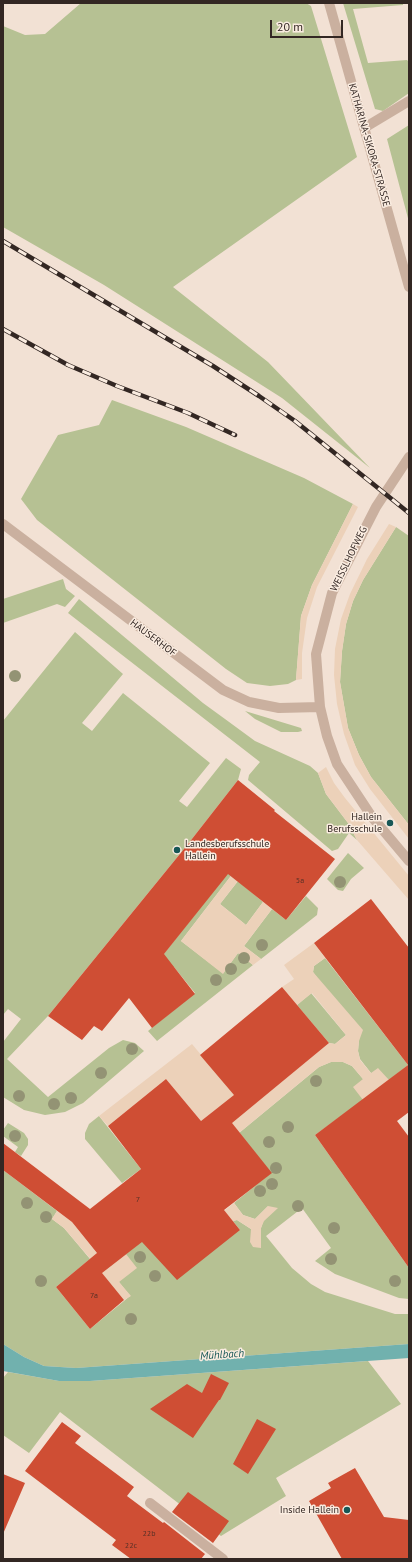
<!DOCTYPE html>
<meta charset="utf-8">
<style>
body{margin:0}
#map{position:relative;width:412px;height:1562px;overflow:hidden;background:#f2e1d4;font-family:"PT Sans",sans-serif}
canvas{display:block}
.frame{position:absolute;inset:0;border:4px solid #332723;pointer-events:none}
.scale{position:absolute;left:270px;top:20px;width:73px;height:18px;box-sizing:border-box;border:2px solid #332723;border-top:0;padding-left:5px;font-size:12px;line-height:14px;white-space:nowrap;color:#332723;-webkit-text-stroke:3px #faece0;paint-order:stroke}
</style>
<div id="map">
<canvas width="412" height="1562"></canvas>
<div class="frame"></div>
<div class="scale">20 m</div>
</div>
<script>
const c = document.querySelector('canvas').getContext('2d');
c.lineJoin = 'round';
function paint(path, color) {
  c.fillStyle = color;
  c.fill(path, 'evenodd');
}
function toPath(rows) {
  const path = new Path2D();
  for (const r of rows) {
    path.moveTo(r[0], r[1]);
    for (let i = 2; i < r.length; i += 2) path.lineTo(r[i], r[i + 1]);
  }
  return path;
}
function trace(path, color, width, dash) {
  c.strokeStyle = color;
  c.lineWidth = width;
  c.lineCap = dash ? 'butt' : 'round';
  c.setLineDash(dash || []);
  c.stroke(path);
}
function label(font, color, halo, rows, align = 'center') {
  c.font = font + ' "PT Sans",sans-serif';
  c.lineWidth = 3;
  c.setLineDash([]);
  c.textBaseline = 'middle';
  c.strokeStyle = halo;
  c.fillStyle = color;
  for (const [text, x, y, turn = 0] of rows) {
    c.save();
    c.translate(x, y);
    c.rotate((+turn || 0) * Math.PI / 180);
    c.textAlign = isNaN(turn) ? turn : align;
    if (halo) c.strokeText(text, 0, 0);
    c.fillText(text, 0, 0);
    c.restore();
  }
}
paint(toPath([
 [81,3,306,3,311,6,357,157,173,287,268,362,370,468,282,398,104,285,3,227,3,26,25,35,45,34],
 [343,3,403,3,403,5,353,9,368,63,407,60,409,62,409,93,383,111,375,109],
 [409,125,409,222,387,139],
 [112,400,186,427,304,478,353,504,312,585,301,616,296,680,288,684,270,686,247,683,226,669,37,520,21,499,58,435,99,425],
 [396,527,409,536,409,825,371,777,359,755,348,728,340,682,342,651,346,624,353,601,363,580],
 [63,579,66,589,75,596,65,607,57,604,3,623,3,599],
 [79,599,203,703,225,719,255,741,310,766,318,773,326,794,348,823,357,840,349,833,338,849,332,851,248,780,249,775,260,762,68,613],
 [75,632,123,674,82,723,92,731,123,693,210,763,179,801,187,807,226,758,241,769,238,780,188,844,48,1016,7,1059,48,1097,109,1048,123,1040,135,1043,144,1051,83,1103,65,1112,45,1115,24,1110,3,1097,3,1042,21,1019,8,1009,3,1015,3,721],
 [245,711,301,728,302,731,298,732,281,732,255,719],
 [348,853,364,868,351,879,343,891,338,890,327,879],
 [234,865,237,868,181,941,223,973,238,953,253,965,157,1041,148,1031,195,993,174,967,153,973,129,998],
 [238,881,263,902,246,925,220,904],
 [306,896,318,908,317,915,261,959,244,946,272,909,286,920],
 [325,958,408,1065,389,1080,371,1073,360,1059,358,1051,359,1040,313,972,314,966],
 [311,993,346,1035,335,1044,329,1043,297,1005],
 [331,1062,343,1062,352,1066,363,1079,363,1100,315,1135,409,1268,409,1299,399,1298,335,1274,315,1261,331,1248,302,1208,266,1236,292,1268,311,1284,325,1292,395,1314,409,1314,409,1344,76,1368,44,1366,24,1357,3,1344,3,1170,57,1211,52,1219,64,1228,90,1259,56,1287,90,1329,130,1296,119,1282,126,1254,143,1240,240,1230,233,1221,237,1220,251,1229,261,1248,261,1228,268,1206,255,1219,243,1215,234,1203,271,1173,239,1133,319,1067],
 [99,1116,141,1169,122,1183,85,1139,85,1133,89,1124],
 [8,1123,24,1133,28,1139,28,1145,21,1156,15,1152,18,1147,3,1136,3,1130],
 [368,1361,401,1404,276,1478,286,1496,221,1536,60,1412,29,1453,3,1435,3,1378,8,1372,59,1381,90,1381]
]), '#b6c193');
paint(toPath([
 [353,504,358,507,317,587,307,618,302,653,302,679,296,680,301,616,312,585],
 [389,524,396,527,363,580,353,601,346,624,342,651,340,682,348,728,359,755,371,777,409,825,409,839,370,789,355,765,344,734,337,704,334,675,335,649,341,619,350,594,367,559],
 [326,767,334,783,345,798,409,876,409,900,357,840,348,823,326,794,318,773],
 [237,868,238,881,220,904,246,925,263,902,272,909,244,946,261,959,253,965,238,953,223,974,181,941],
 [314,943,325,958,314,966,313,972,363,1030,359,1041,358,1051,360,1060,371,1073,378,1068,389,1080,363,1100,353,1087,363,1079,352,1066,343,1062,331,1062,319,1067,239,1133,219,1107,201,1121,166,1079,108,1126,99,1116,192,1044,247,1110,329,1043,335,1044,346,1035,312,993,297,1005,282,987,294,979,284,965],
 [234,1203,243,1215,255,1219,268,1206,278,1208,264,1221,261,1228,261,1248,253,1247,250,1242,251,1229,237,1220,233,1221,224,1211],
 [57,1211,72,1222,100,1257,93,1262,64,1228,52,1219],
 [126,1254,137,1268,119,1282,131,1296,124,1300,101,1272]
]), '#ecd1b9');
paint(toPath([
 [3,1344,24,1357,44,1366,76,1368,409,1344,409,1358,90,1381,59,1381,3,1371]
]), '#71b1ae');
paint(toPath([
 [238,780,275,810,274,811,335,859,286,920,228,874,164,954,195,994,152,1028,129,998,102,1031,94,1026,82,1040,48,1016,188,844],
 [371,899,409,948,409,1112,397,1121,409,1137,409,1268,315,1135,408,1065,314,943],
 [282,987,329,1043,232,1123,272,1173,224,1210,240,1230,177,1280,142,1242,102,1273,124,1300,90,1329,56,1287,97,1253,72,1222,3,1170,3,1143,90,1209,141,1169,108,1126,166,1079,201,1121,234,1095,200,1055],
 [211,1374,229,1383,220,1400,219,1400,193,1438,150,1409,187,1384,202,1393],
 [257,1419,276,1429,248,1474,233,1464],
 [62,1422,81,1436,75,1443,134,1487,127,1496,163,1523,164,1522,205,1554,201,1559,131,1559,112,1545,116,1540,25,1471],
 [355,1468,384,1517,409,1520,409,1559,342,1559,309,1501,331,1488,328,1483],
 [3,1474,25,1483,3,1534],
 [188,1492,229,1521,213,1543,172,1512]
]), '#cf4e34');
trace(toPath([
 [329,3,409,287],
 [364,128,409,101],
 [409,457,376,507,332,593,316,654,320,707,327,736,337,764,372,817,409,861],
 [3,524,223,690,249,702,279,708,320,707],
 [150,1503,223,1559]
]), '#cab09f', 10);
const rail = toPath([
 [3,241,213,366,259,396,295,421,409,513],
 [3,329,68,365,117,386,188,413,235,435]
]);
trace(rail, '#332723', 4.5);
trace(rail, '#faece0', 3, [9]);
c.fillStyle = '#939374';
for (const [x, y] of [
 [15,676],
 [340,882],
 [262,945],
 [244,958],
 [231,969],
 [216,980],
 [132,1049],
 [101,1073],
 [316,1081],
 [19,1096],
 [71,1098],
 [54,1104],
 [288,1127],
 [15,1136],
 [269,1142],
 [276,1168],
 [272,1184],
 [260,1191],
 [27,1203],
 [298,1206],
 [46,1217],
 [334,1228],
 [140,1257],
 [331,1259],
 [155,1276],
 [41,1281],
 [395,1281],
 [131,1319]
]) {
  c.beginPath();
  c.arc(x, y, 6, 0, 2 * Math.PI);
  c.fill();
}
for (const [x, y, r, color] of [
 [390,823,4,"#175756"],
 [177,850,4,"#175756"],
 [347,1510,4,"#175756"]
]) {
  const dot = new Path2D();
  dot.arc(x, y, r, 0, 2 * Math.PI);
  c.fillStyle = color;
  c.fill(dot);
  trace(dot, '#faece0', 1.5);
}
label('8px', '#5a3127', null, [
 ["5a",300,881],
 ["7",138,1200],
 ["7a",94,1296],
 ["22b",149,1534],
 ["22c",131,1546]
]);
label('10px', '#332723', '#faece0', [
 ["KATHARINA-SIKORA-STRASSE",369,145,74],
 ["WEISSLHOFWEG",349,559,-64],
 ["HAUSERHOF",153,638,37]
]);
label('10px', '#332723', '#faece0', [
 ["Hallein",382,817],
 ["Berufsschule",382,829],
 ["Landesberufsschule",185,844,"left"],
 ["Hallein",185,856,"left"],
 ["Inside Hallein",339,1510]
], 'right');
label('italic 11px', '#175756', '#faece0', [
 ["Mühlbach",222,1355,-4]
]);
</script>
